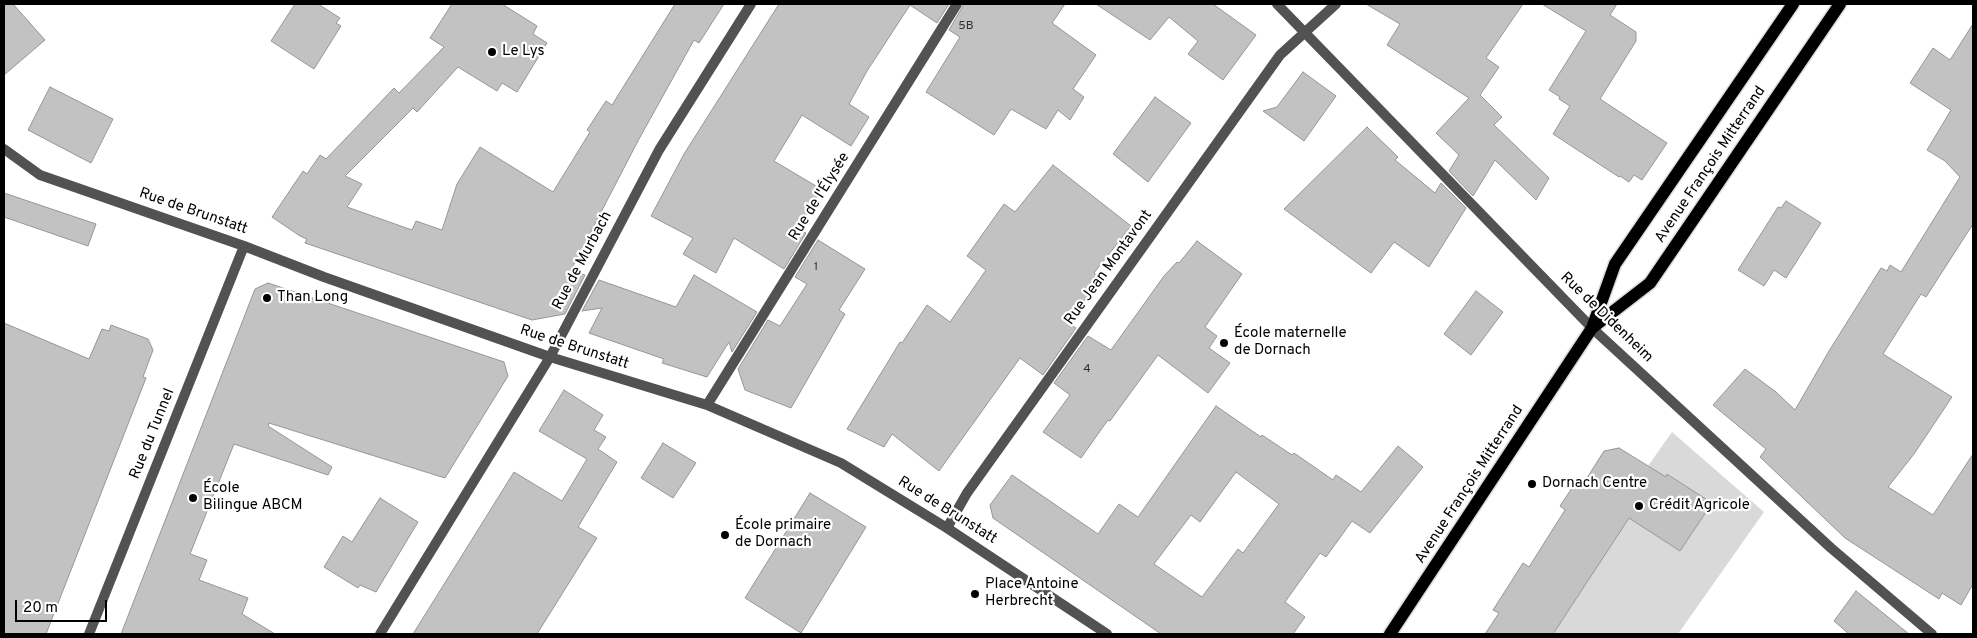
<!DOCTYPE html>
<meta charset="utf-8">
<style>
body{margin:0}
#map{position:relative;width:1977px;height:638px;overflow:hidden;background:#fff;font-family:Overpass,sans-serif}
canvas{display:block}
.frame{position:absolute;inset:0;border:5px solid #000;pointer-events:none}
.scale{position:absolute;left:15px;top:600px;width:92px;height:22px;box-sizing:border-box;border:2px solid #000;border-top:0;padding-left:6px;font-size:15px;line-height:18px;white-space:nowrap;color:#000;-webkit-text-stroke:4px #fff;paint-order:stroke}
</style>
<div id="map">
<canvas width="1977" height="638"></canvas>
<div class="frame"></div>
<div class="scale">20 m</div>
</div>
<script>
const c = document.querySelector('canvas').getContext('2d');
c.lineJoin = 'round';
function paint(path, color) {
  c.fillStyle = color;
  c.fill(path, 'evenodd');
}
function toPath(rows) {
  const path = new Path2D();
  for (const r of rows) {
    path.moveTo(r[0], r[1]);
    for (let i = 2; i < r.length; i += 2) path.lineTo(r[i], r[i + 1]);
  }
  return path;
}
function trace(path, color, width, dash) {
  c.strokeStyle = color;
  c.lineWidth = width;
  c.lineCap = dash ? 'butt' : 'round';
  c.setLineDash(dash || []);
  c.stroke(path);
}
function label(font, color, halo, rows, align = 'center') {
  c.font = font + ' Overpass,sans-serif';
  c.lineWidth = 4.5;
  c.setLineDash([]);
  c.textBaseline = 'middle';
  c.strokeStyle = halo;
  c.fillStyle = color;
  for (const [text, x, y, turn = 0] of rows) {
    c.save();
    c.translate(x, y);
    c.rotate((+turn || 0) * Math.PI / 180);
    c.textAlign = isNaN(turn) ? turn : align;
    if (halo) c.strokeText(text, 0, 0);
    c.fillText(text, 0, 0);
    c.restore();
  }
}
paint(toPath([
 [1672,432,1764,512,1678,634,1553,634,1629,518,1680,551,1712,503,1668,474,1664,480,1648,466]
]), '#d9d9d9');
const building = toPath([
 [4,4,13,4,45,40,4,75,4,4],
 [295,4,318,4,340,18,336,23,341,26,314,69,271,41,295,4],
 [452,4,502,4,537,26,533,34,547,43,517,92,502,83,497,91,458,67,417,112,413,108,345,176,362,184,347,207,412,230,416,221,442,230,457,184,480,147,553,192,590,132,587,130,606,101,612,105,675,4,724,4,699,43,694,40,639,139,571,270,585,275,565,314,532,320,305,243,307,239,300,236,272,217,303,171,307,174,320,155,326,159,394,88,399,93,444,47,430,38,452,4],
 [779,4,949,4,937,23,910,5,867,71,849,104,869,117,851,146,802,115,774,161,821,189,798,229,806,233,784,269,734,238,716,273,683,254,693,238,651,216,684,154,779,4],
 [964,4,1065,4,1052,23,1096,55,1073,89,1084,97,1070,120,1058,110,1046,129,1011,109,994,135,926,92,960,37,949,30,964,4],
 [1096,4,1213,4,1256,35,1223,80,1188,54,1198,41,1169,17,1150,40,1096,4],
 [1366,4,1523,4,1486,58,1499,67,1480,95,1502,117,1494,125,1549,178,1536,200,1495,160,1473,196,1449,171,1459,155,1436,133,1469,98,1387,45,1400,24,1366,4],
 [1542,4,1617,4,1610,15,1636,32,1636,41,1600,99,1667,143,1642,180,1634,175,1629,182,1620,176,1619,177,1553,134,1570,106,1559,99,1560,97,1549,90,1586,31,1542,4],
 [1973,24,1973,224,1926,297,1921,294,1883,354,1952,397,1914,454,1888,487,1933,515,1973,454,1973,584,1961,605,1942,593,1939,599,1845,538,1760,457,1766,449,1713,405,1745,369,1776,392,1795,410,1829,351,1881,268,1887,271,1890,265,1901,272,1960,177,1945,161,1927,150,1951,110,1910,83,1933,48,1950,60,1973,24],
 [1303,72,1336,96,1304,141,1263,111,1277,107,1303,72],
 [50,87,113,119,91,163,28,130,50,87],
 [1155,97,1191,123,1148,182,1113,154,1155,97],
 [1367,127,1398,157,1395,160,1435,193,1441,183,1466,208,1429,267,1394,242,1371,273,1284,209,1367,127],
 [1053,165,1131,226,1094,273,1101,279,1068,323,1076,328,1043,375,1020,358,939,471,892,434,884,447,847,429,900,342,902,343,927,305,950,322,986,270,967,256,1004,204,1015,212,1053,165],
 [4,193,96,224,88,246,4,217,4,193],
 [1786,201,1821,223,1786,278,1774,270,1764,286,1738,270,1778,207,1781,208,1786,201],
 [818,240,865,269,839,310,845,314,791,408,745,390,738,369,768,320,780,326,807,284,795,277,818,240],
 [1197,241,1242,274,1205,327,1217,336,1209,348,1230,363,1208,393,1158,355,1110,421,1108,420,1081,458,1043,432,1070,395,1054,383,1088,336,1111,350,1164,276,1177,262,1179,263,1197,241],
 [694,275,757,312,732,352,729,342,707,377,662,363,664,359,589,333,602,308,582,311,599,280,676,307,694,275],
 [268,283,504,362,508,376,445,478,269,423,268,426,332,467,328,475,234,444,190,554,207,560,199,580,248,598,242,614,275,634,121,634,255,289,268,283],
 [1476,291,1503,312,1471,355,1444,334,1476,291],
 [4,323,89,359,102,329,109,331,111,325,148,339,153,350,143,377,146,378,46,634,4,634,4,323],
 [564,390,603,415,594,430,606,437,598,449,617,462,578,527,597,538,537,634,413,634,514,472,562,501,587,459,539,431,564,390],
 [1216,406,1261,437,1262,435,1292,455,1294,453,1333,480,1336,475,1361,492,1398,446,1423,467,1370,533,1352,521,1326,557,1320,553,1285,602,1305,617,1293,634,1161,634,993,518,990,505,1012,475,1098,534,1119,504,1138,517,1216,406],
 [1236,472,1279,504,1243,553,1238,549,1202,597,1154,564,1191,515,1200,522,1236,472],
 [663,443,696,463,673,498,641,478,663,443],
 [1619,448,1666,477,1667,474,1712,503,1680,551,1629,518,1553,634,1485,634,1499,613,1493,610,1523,563,1529,567,1565,510,1560,506,1574,485,1580,489,1604,451,1619,448],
 [810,493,866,527,801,633,745,598,810,493],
 [380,498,418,522,376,592,360,585,358,588,324,567,343,536,352,542,380,498],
 [1856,591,1909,634,1849,634,1834,621,1856,591]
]);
paint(building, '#c2c2c2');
trace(building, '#969696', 1);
const primary = toPath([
 [1592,328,1650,283,1840,4],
 [1390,634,1592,328,1615,264,1793,4]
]);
trace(primary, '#dbdbdb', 15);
trace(toPath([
 [1277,4,1592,328,1831,548,1932,634],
 [4,149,40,175,244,246,324,277,550,357,707,405,841,463,947,528,1107,634],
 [707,405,957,4],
 [947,528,967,493,1280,55,1336,4],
 [89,634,244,246],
 [380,634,550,357,659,150,751,4]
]), '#525252', 10);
trace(primary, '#000', 12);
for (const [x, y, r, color] of [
 [492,52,5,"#000"],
 [267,298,5,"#000"],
 [1224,343,5,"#000"],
 [1532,484,5,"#000"],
 [193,498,5,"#000"],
 [1639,506,5,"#000"],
 [725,535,5,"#000"],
 [975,594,5,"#000"]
]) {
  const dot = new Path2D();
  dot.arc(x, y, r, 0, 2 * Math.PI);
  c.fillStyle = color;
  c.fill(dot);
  trace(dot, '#fff', 2);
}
label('12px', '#303030', null, [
 ["5B",966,27],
 ["1",816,268],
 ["4",1087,370]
]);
label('15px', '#000', '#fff', [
 ["Le Lys",502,52],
 ["Than Long",277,298],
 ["École maternelle",1234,334],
 ["de Dornach",1234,351],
 ["Dornach Centre",1542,484],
 ["École",203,489],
 ["Bilingue ABCM",203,506],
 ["Crédit Agricole",1649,506],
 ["École primaire",735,526],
 ["de Dornach",735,543],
 ["Place Antoine",985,585],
 ["Herbrecht",985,602]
], 'left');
label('15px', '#000', '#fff', [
 ["Avenue François Mitterrand",1711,165,-56],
 ["Rue de l'Élysée",820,197,-58],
 ["Rue de Brunstatt",193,212,19],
 ["Rue de Murbach",583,261,-62],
 ["Rue Jean Montavont",1109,268,-54],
 ["Rue de Didenheim",1606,318,44],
 ["Rue de Brunstatt",574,348,18],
 ["Rue du Tunnel",153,434,-68],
 ["Avenue François Mitterrand",1470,485,-57],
 ["Rue de Brunstatt",947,511,32]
]);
</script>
